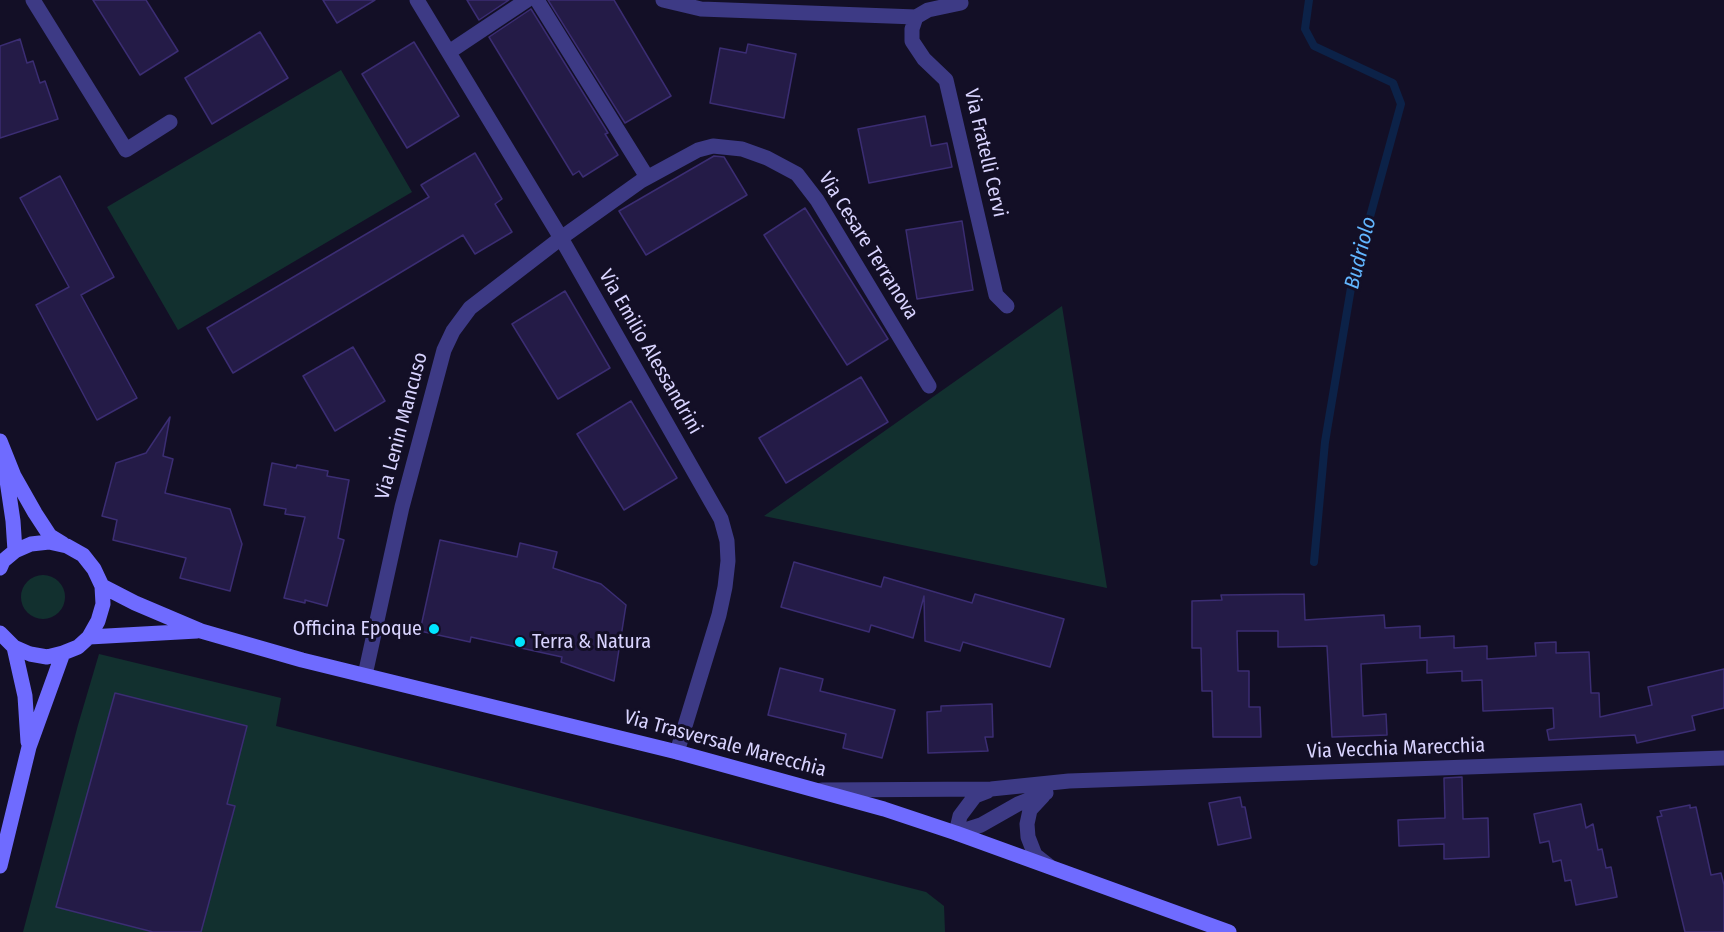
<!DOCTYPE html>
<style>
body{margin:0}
canvas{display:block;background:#130f26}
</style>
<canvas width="1724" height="932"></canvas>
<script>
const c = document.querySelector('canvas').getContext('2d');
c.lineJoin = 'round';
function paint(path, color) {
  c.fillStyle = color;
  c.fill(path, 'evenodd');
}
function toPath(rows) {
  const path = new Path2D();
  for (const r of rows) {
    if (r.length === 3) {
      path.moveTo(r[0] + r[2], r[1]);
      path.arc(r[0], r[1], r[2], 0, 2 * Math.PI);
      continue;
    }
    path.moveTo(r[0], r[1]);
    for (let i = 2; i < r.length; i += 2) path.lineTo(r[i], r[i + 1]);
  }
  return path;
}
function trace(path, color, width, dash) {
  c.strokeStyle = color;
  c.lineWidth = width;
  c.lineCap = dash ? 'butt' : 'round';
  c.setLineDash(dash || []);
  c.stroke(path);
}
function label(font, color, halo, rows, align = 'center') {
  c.font = font + ' "Fira Sans Condensed",sans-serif';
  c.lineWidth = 6;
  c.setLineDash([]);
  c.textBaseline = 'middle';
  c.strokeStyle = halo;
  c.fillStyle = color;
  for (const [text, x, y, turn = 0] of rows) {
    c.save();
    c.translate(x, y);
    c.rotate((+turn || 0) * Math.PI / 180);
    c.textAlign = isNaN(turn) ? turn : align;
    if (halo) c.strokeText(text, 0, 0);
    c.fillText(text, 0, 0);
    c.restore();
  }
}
paint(toPath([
 [341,70,412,192,178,330,107,207],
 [1062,306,1107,588,764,516],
 [43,597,22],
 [99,654,281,698,276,726,926,892,944,906,945,932,23,932,78,725]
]), '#12302f');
trace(toPath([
 [1309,0,1305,29,1314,46,1393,83,1401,104,1352,282,1325,442,1314,562]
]), '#0c2248', 8);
const building = toPath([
 [93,0,146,0,178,51,140,75,93,0],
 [323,0,375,0,337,23,323,0],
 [467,0,509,0,479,20,467,0],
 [548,0,614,0,671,96,625,123,548,0],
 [531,9,608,133,605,134,618,155,583,177,579,171,573,175,489,37,531,9],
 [260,32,288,78,212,124,185,78,260,32],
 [20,39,27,63,33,61,40,83,45,81,58,119,0,138,0,46,20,39],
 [414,42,459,116,407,148,362,74,414,42],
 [748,44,796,54,784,118,710,103,720,48,746,53,748,44],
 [925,116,931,146,947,143,952,167,869,183,858,129,925,116],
 [475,153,502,199,495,204,512,232,475,254,463,235,233,373,207,328,429,197,421,185,475,153],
 [714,156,724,157,747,195,646,255,619,211,714,156],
 [60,176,114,277,81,295,137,398,97,420,36,305,69,287,20,198,60,176],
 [805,208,888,339,847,365,764,235,805,208],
 [962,221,973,290,917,299,906,230,962,221],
 [565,291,610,368,558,399,512,324,565,291],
 [353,347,385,401,335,431,303,376,353,347],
 [861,377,888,422,786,483,759,438,861,377],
 [631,401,677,478,624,510,577,434,631,401],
 [170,417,163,456,173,459,165,493,230,509,242,544,230,591,180,578,186,558,113,540,117,520,102,516,116,463,146,453,170,417],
 [272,463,296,468,297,465,328,471,327,476,349,480,338,538,344,540,327,606,305,600,305,603,284,598,305,517,285,514,286,509,264,505,272,463],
 [440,540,517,557,520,543,557,552,553,568,601,584,626,605,614,681,561,662,562,657,471,637,470,642,420,631,440,540],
 [794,562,881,587,884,577,972,603,975,594,1064,619,1050,667,963,642,960,651,925,641,924,596,913,638,871,625,869,632,781,607,794,562],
 [1304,594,1305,620,1384,615,1385,628,1420,626,1420,638,1454,636,1454,648,1487,646,1487,659,1536,656,1535,643,1556,642,1556,653,1589,652,1591,693,1599,693,1600,717,1652,705,1648,687,1724,669,1724,708,1692,716,1695,730,1637,743,1635,735,1549,740,1547,730,1554,728,1553,708,1483,711,1482,680,1462,681,1462,671,1427,673,1427,660,1361,664,1363,716,1386,714,1387,735,1332,737,1327,646,1278,647,1278,631,1237,631,1238,671,1249,671,1249,707,1260,707,1261,737,1213,737,1212,691,1202,691,1201,648,1192,648,1192,601,1222,600,1221,595,1304,594],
 [780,668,823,679,820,691,895,710,882,758,843,748,846,734,768,715,780,668],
 [115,693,247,726,227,804,235,806,201,932,153,932,56,907,115,693],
 [992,704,993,737,985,737,988,751,928,753,927,712,941,711,941,706,992,704],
 [1462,777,1463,819,1488,818,1489,857,1444,859,1444,844,1399,846,1398,820,1445,818,1444,778,1462,777],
 [1240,797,1242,807,1245,807,1251,838,1218,845,1209,803,1240,797],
 [1581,804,1586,828,1593,824,1598,850,1602,849,1606,868,1611,867,1617,897,1576,905,1571,880,1565,881,1561,860,1553,862,1549,841,1540,843,1534,814,1581,804],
 [1690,805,1690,808,1696,807,1711,875,1721,873,1724,885,1724,932,1685,932,1657,817,1662,816,1660,811,1690,805]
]);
paint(building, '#241b47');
trace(building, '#3b2d73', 1.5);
trace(toPath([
 [33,0,126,150,170,122],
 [417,0,561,238,721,519,727,541,728,561,725,587,719,615,677,752],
 [537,0,647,177],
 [663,0,701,9,916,17,928,10,961,3],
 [916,17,912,29,912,41,924,59,946,80,996,295,1007,306],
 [449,52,527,0],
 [365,675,402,507,444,350,453,331,470,308,561,238,641,181,698,150,713,146,742,149,767,158,797,174,817,200,929,386],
 [822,790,991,789,1069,781,1724,758],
 [988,791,975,796,960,816,956,833,981,825,1018,804,1046,793],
 [1043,796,1030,810,1027,824,1028,837,1035,855,1049,866]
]), '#3d3a85', 15);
trace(toPath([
 [0,441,14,476,35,513,50,536,63,544],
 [5,467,13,521,15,551],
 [0,568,3,561,15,551,31,544,49,542,67,546,83,555,94,569,102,586,103,604,98,621,89,637,78,647,63,653,47,657,30,654,14,647,0,633],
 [102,586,135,603,201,631,302,660,677,752,884,809,956,833,1229,932],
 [89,637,197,631],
 [14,647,25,696,28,742],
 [0,866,29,747,63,653]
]), '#6f6bff', 15);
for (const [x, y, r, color] of [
 [434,629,6,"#00e5ff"],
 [520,642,6,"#00e5ff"]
]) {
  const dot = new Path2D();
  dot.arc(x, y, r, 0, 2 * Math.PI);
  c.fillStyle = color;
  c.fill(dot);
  trace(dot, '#130f26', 2);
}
label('20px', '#d9d4ff', '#130f26', [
 ["Via Fratelli Cervi",985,153,77],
 ["Via Cesare Terranova",868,246,58],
 ["Via Emilio Alessandrini",650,352,60],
 ["Via Lenin Mancuso",402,426,-75],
 ["Via Trasversale Marecchia",725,744,15],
 ["Via Vecchia Marecchia",1396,749,-2]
]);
label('20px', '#d9d4ff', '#130f26', [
 ["Officina Epoque",422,629],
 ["Terra & Natura",532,642,"left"]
], 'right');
label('italic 21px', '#62b6ff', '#130f26', [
 ["Budriolo",1361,253,-76]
]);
</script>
